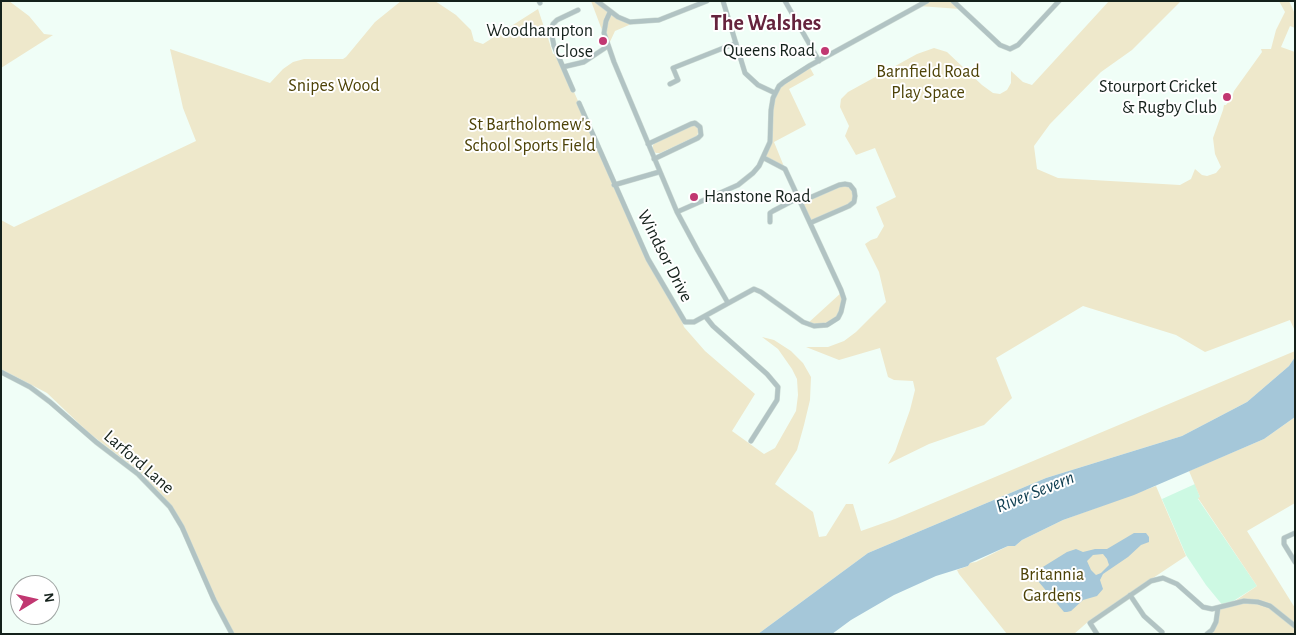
<!DOCTYPE html>
<style>
body{margin:0}
#map{position:relative;width:1296px;height:635px;overflow:hidden;background:#f0fef7;font-family:"Alegreya Sans",sans-serif}
canvas{display:block}
.frame{position:absolute;inset:0;border:2px solid #14211b;pointer-events:none}
.north{position:absolute;left:10px;top:575px;width:50px;height:50px;box-sizing:border-box;background:#fff;border:1px solid #a1a6a4;border-radius:50%;rotate:81deg;font-size:14px;font-weight:700;line-height:20px;text-align:center;color:#14211b}
.north::after{content:'';display:block;margin:auto;width:18px;height:22px;background:#c13771;clip-path:polygon(50% 0,100% 100%,50% 72%,0 100%)}
</style>
<div id="map">
<canvas width="1296" height="635"></canvas>
<div class="frame"></div>
<div class="north">N</div>
</div>
<script>
const c = document.querySelector('canvas').getContext('2d');
c.lineJoin = 'round';
function paint(path, color) {
  c.fillStyle = color;
  c.fill(path, 'evenodd');
}
function toPath(rows) {
  const path = new Path2D();
  for (const r of rows) {
    path.moveTo(r[0], r[1]);
    for (let i = 2; i < r.length; i += 2) path.lineTo(r[i], r[i + 1]);
  }
  return path;
}
function trace(path, color, width, dash) {
  c.strokeStyle = color;
  c.lineWidth = width;
  c.lineCap = dash ? 'butt' : 'round';
  c.setLineDash(dash || []);
  c.stroke(path);
}
function label(font, color, halo, rows, align = 'center') {
  c.font = font + ' "Alegreya Sans",sans-serif';
  c.lineWidth = 4;
  c.setLineDash([]);
  c.textBaseline = 'middle';
  c.strokeStyle = halo;
  c.fillStyle = color;
  for (const [text, x, y, turn = 0] of rows) {
    c.save();
    c.translate(x, y);
    c.rotate((+turn || 0) * Math.PI / 180);
    c.textAlign = isNaN(turn) ? turn : align;
    if (halo) c.strokeText(text, 0, 0);
    c.fillText(text, 0, 0);
    c.restore();
  }
}
paint(toPath([
 [1195,484,1200,497,1198,499,1257,586,1224,607,1206,585,1186,555,1162,499]
]), '#cdf9e3');
paint(toPath([
 [1,1,9,1,29,16,44,34,53,35,1,68],
 [401,1,435,1,456,15,471,30,474,41,483,44,538,9,545,30,548,33,548,38,553,54,557,53,635,231,681,319,684,327,705,351,755,394,732,431,764,454,775,448,796,411,798,395,797,379,792,369,778,349,762,337,774,340,791,351,803,363,811,377,810,400,804,425,797,450,775,484,813,512,819,537,826,536,846,504,853,504,861,531,895,519,1295,351,1295,357,1289,366,1247,402,1182,436,1046,478,868,553,758,634,232,634,182,527,164,497,140,472,89,433,47,393,1,369,1,220,14,227,196,141,183,108,170,49,270,83,283,69,293,62,304,59,343,59,346,57,375,22],
 [591,1,597,1,610,11,630,22,629,25,615,31,608,46],
 [919,1,952,1,960,9,919,6],
 [1109,1,1181,1,1132,50,1101,72,1050,124,1034,146,1037,169,1058,178,1180,185,1191,179,1195,169,1202,175,1207,176,1216,173,1221,167,1215,154,1213,138,1223,110,1224,105,1226,105,1232,97,1234,91,1262,52,1261,49,1271,49,1276,30,1285,12,1279,1,1289,1,1295,14,1295,28,1290,26,1281,47,1295,52,1295,331,1290,320,1205,352,1176,335,1083,306,996,358,1012,398,984,425,929,444,888,464,895,452,910,410,915,390,913,381,894,380,888,377,880,348,839,360,806,347,828,347,844,341,856,332,886,302,879,272,865,244,871,240,877,238,884,226,876,207,896,197,875,148,856,155,845,136,849,126,840,107,841,99,848,92,917,54,934,48,947,52,982,85,993,93,1000,94,1007,90,1011,83,1011,71,1023,82,1032,85],
 [809,66,814,75,789,89,806,125,774,142,785,169,764,159,767,150,771,110,779,86],
 [691,126,696,126,699,129,697,136,660,153,656,153,653,151,653,145,655,143],
 [845,184,854,190,854,202,810,223,800,202],
 [842,292,841,312,827,325,807,324],
 [1295,417,1295,503,1247,531,1295,608,1295,634,1214,634,1213,632,1207,634,1212,630,1218,608,1229,605,1257,586,1198,498,1200,497,1189,471,1264,439],
 [1156,486,1186,556,1090,620,1074,634,1007,634,959,574,957,570,968,566,970,563,976,562,1008,546,1015,546,1022,540,1063,520]
]), '#eee8cb');
paint(toPath([
 [1295,357,1295,417,1264,439,1134,495,1063,520,1022,540,1015,546,1008,546,970,563,968,566,936,576,894,595,851,620,832,634,758,634,868,553,1046,478,1182,436,1247,402,1289,366],
 [1134,533,1146,533,1149,537,1149,542,1141,545,1128,557,1103,574,1100,580,1103,589,1097,596,1083,600,1071,611,1067,612,1064,612,1038,581,1037,575,1038,570,1067,552,1076,549,1083,552,1095,549,1107,549],
 [1103,554,1107,559,1109,565,1101,573,1096,575,1091,570,1087,561,1093,555]
]), '#a5c7d9');
const street = toPath([
 [539,1,540,3],
 [597,1,618,17,630,22,659,20,707,1],
 [723,1,745,73,758,85,775,93],
 [785,1,819,61],
 [953,1,1000,45,1010,49,1018,45,1059,1],
 [578,10,557,20,553,24,551,31,554,46,563,67,584,62,608,46],
 [610,12,606,21,604,33,614,62,677,212,698,251,728,303],
 [563,67,573,90],
 [670,84,678,80,673,68,736,43],
 [579,103,648,259,685,322,694,322,754,289,761,292,803,322,814,326,827,325,838,318,841,312,844,299,841,290,785,169,764,158],
 [648,144,691,124,695,123,700,127,701,135,698,138,654,159],
 [614,185,659,172],
 [800,202,839,185,845,184,850,185,854,190,855,196,854,202,849,206,810,223],
 [677,212,738,185,753,173,759,166,770,142,771,110,773,98,779,86,784,82,809,66,927,1],
 [770,222,770,213,773,211,798,198],
 [705,316,713,326,767,374,778,387,777,400,751,441],
 [1,372,30,387,50,402,96,442,138,474,170,507,182,527,214,600,232,634],
 [1295,533,1284,538,1284,544,1295,562],
 [1130,595,1144,616,1162,632],
 [1097,634,1090,623,1151,581,1163,578,1177,584,1203,607,1212,609,1244,601,1258,602,1270,606,1295,626],
 [1207,634,1212,630,1216,622,1218,608]
]);
trace(street, '#cddbd4', 5.5);
trace(street, '#b1c3c3', 4.5);
for (const [x, y, r, color] of [
 [603,41,5,"#c13771"],
 [825,51,5,"#c13771"],
 [1227,97,5,"#c13771"],
 [694,197,5,"#c13771"]
]) {
  const dot = new Path2D();
  dot.arc(x, y, r, 0, 2 * Math.PI);
  c.fillStyle = color;
  c.fill(dot);
  trace(dot, '#fff', 2);
}
label('18px', '#14211b', '#fff', [
 ["Woodhampton",593,31],
 ["Close",593,52],
 ["Queens Road",815,51],
 ["Stourport Cricket",1217,87],
 ["& Rugby Club",1217,108],
 ["Hanstone Road",704,197,"left"]
], 'right');
label('18px', '#4d4207', '#fff', [
 ["Barnfield Road",928,72],
 ["Play Space",928,93],
 ["Snipes Wood",334,86],
 ["St Bartholomew's",530,125],
 ["School Sports Field",530,146],
 ["Britannia",1052,575],
 ["Gardens",1052,596]
]);
label('18px', '#14211b', '#fff', [
 ["Windsor Drive",665,256,63],
 ["Larford Lane",139,462,41]
]);
label('italic 19px', '#103f52', '#fff', [
 ["River Severn",1035,492,-22]
]);
label('bold 22px', '#65233d', '#fff', [
 ["The Walshes",766,23]
]);
</script>
